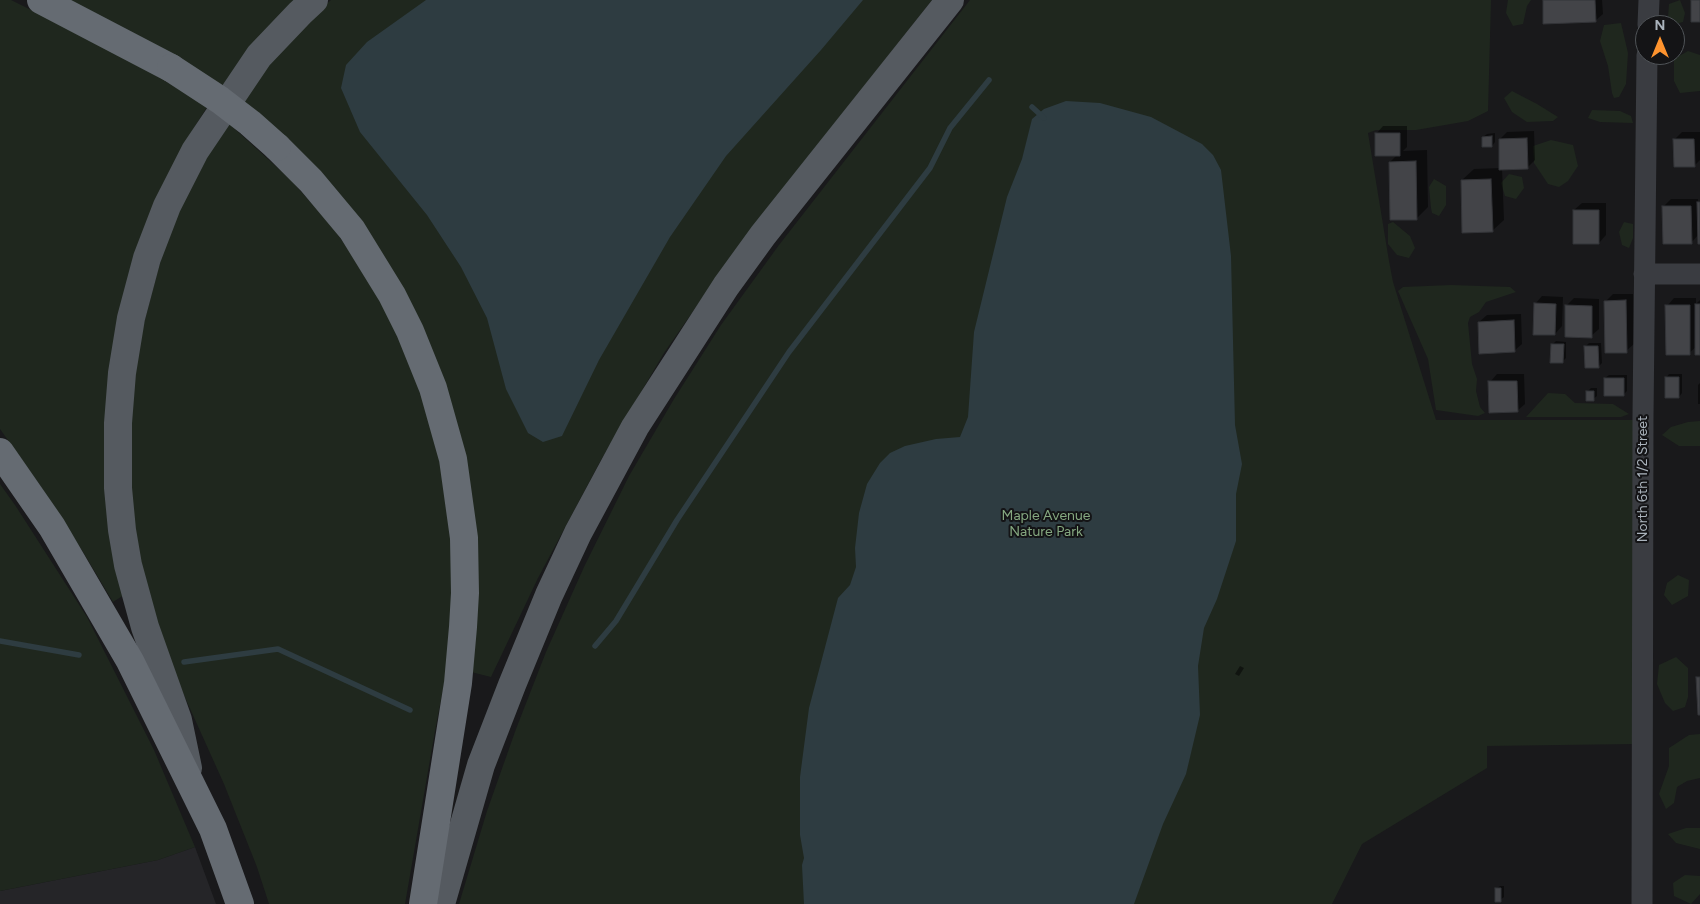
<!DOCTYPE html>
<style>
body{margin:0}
#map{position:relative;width:1700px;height:904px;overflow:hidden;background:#19191b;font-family:Figtree,sans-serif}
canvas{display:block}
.north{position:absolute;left:1635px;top:15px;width:50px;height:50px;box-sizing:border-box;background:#141416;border:1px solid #505458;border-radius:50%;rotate:0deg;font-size:14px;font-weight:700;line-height:20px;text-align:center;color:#aab3bc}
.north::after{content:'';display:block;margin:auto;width:18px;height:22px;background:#fe932e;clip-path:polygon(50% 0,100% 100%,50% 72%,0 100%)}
</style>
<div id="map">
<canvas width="1700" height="904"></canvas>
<div class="north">N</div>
</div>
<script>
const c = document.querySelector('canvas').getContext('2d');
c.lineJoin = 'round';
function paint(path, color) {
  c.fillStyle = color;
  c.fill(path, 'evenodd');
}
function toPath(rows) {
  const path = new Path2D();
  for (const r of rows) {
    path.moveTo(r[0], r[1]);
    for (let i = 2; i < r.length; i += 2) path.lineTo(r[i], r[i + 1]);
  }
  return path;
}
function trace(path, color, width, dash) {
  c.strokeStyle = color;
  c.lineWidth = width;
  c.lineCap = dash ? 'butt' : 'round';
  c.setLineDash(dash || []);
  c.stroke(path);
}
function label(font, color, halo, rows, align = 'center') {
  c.font = font + ' Figtree,sans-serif';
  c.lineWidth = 4;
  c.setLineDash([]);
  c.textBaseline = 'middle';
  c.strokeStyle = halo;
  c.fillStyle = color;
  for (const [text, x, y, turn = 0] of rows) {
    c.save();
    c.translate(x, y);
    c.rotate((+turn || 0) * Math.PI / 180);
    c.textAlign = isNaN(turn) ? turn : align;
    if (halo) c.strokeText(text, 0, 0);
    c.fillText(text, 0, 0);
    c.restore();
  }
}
paint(toPath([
 [195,847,216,904,0,904,0,891,158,860]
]), '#252528');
paint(toPath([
 [0,0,11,0,130,59,207,107,189,136,133,262,124,595,113,602,83,552,39,484,0,429],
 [67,0,296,0,248,52,222,86],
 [331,0,932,0,735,251,664,353,601,460,538,578,491,677,471,672,470,497,328,181,297,148,240,99,260,72,316,13],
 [970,0,1491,0,1488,111,1468,121,1416,130,1376,130,1368,133,1389,261,1393,282,1436,420,1637,420,1634,744,1487,746,1487,768,1362,844,1332,904,459,904,487,811,516,729,546,652,584,567,629,476,674,399,721,325,779,245],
 [1508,0,1531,0,1527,6,1523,24,1513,26,1506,13],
 [1680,0,1685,13,1683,22,1675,24,1668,17,1669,4],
 [1621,23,1628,53,1626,84,1619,97,1614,98,1612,93,1608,66,1600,41,1604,25],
 [1688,51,1700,55,1700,91,1680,93,1674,81,1674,59],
 [1512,91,1537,104,1558,117,1553,121,1527,122,1512,112,1504,98],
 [1592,110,1620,111,1631,116,1633,123,1600,122,1588,118],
 [225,120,291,180,334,229,377,291,406,350,426,405,442,466,450,518,454,593,448,663,435,731,405,904,269,904,257,867,224,784,160,642,142,578,128,483,131,372,170,225],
 [1551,140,1573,145,1578,166,1568,181,1559,187,1548,184,1534,163,1533,146],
 [1509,174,1522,177,1524,188,1516,199,1505,196,1501,183],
 [1434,179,1446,186,1446,205,1439,216,1432,213,1431,208,1429,187],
 [1393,222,1410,236,1415,248,1409,258,1397,255,1388,244,1388,224],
 [1624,222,1633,224,1633,238,1629,248,1622,245,1619,232],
 [1451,285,1510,287,1516,292,1486,302,1479,312,1470,317,1468,323,1472,364,1477,379,1476,391,1480,407,1485,413,1478,416,1436,410,1428,359,1398,291,1403,287],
 [1548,393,1565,394,1575,403,1613,404,1629,414,1621,417,1526,417],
 [1700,421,1700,446,1679,446,1662,435,1671,427,1688,422],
 [0,484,15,505,87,617,154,750,195,847,158,860,0,891],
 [1678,575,1689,580,1688,596,1672,605,1664,595,1667,583],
 [1676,657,1688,668,1688,697,1685,707,1673,711,1665,703,1657,684,1659,665],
 [1700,734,1700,778,1687,781,1677,787,1674,803,1666,809,1659,794,1669,766,1669,748,1689,735],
 [1686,828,1700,828,1700,849,1676,843,1668,834],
 [1685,875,1700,876,1700,894,1691,904,1674,896,1673,883]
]), '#1f271e');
paint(toPath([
 [426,0,863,0,821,50,726,156,670,237,599,360,562,436,543,442,528,433,506,389,487,318,461,267,427,215,360,132,341,88,346,65,367,42],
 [1066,101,1100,103,1151,117,1202,144,1213,155,1221,170,1231,256,1235,425,1242,464,1236,494,1236,541,1217,599,1204,628,1198,666,1200,715,1186,774,1163,824,1134,904,804,904,802,865,804,858,800,835,800,777,809,708,838,598,850,585,856,567,855,548,859,513,867,484,880,463,890,453,905,446,936,439,960,437,968,417,974,332,1007,197,1022,159,1032,119,1044,109]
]), '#2e3c41');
paint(toPath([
 [1544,0,1602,0,1603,14,1595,21],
 [1383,126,1407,126,1407,147,1403,151,1427,150,1428,207,1416,219,1390,162,1398,154,1376,134],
 [1534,131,1535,160,1527,168,1502,168,1504,220,1492,231,1462,180,1474,169,1501,168,1500,139,1507,132],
 [1682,132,1700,132,1700,160,1695,165,1674,140],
 [1495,133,1495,142,1492,146,1483,137,1487,134],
 [1671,199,1698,199,1698,203,1700,201,1700,242,1699,234,1691,243,1663,207],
 [1582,203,1606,203,1606,235,1599,243,1574,210],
 [1613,294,1633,294,1634,344,1626,351,1606,301],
 [1542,296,1563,297,1562,326,1555,334,1535,304],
 [1574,298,1599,299,1599,329,1591,336,1566,306],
 [1674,298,1696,298,1696,304,1700,300,1700,353,1696,347,1689,353,1667,306],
 [1521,314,1522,344,1514,351,1479,322,1487,315],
 [1556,341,1566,342,1566,358,1562,362,1552,345],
 [1589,343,1601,343,1602,363,1599,366,1585,347],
 [1497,374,1524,374,1525,404,1517,411,1490,382],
 [1669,374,1682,374,1682,393,1679,397,1666,378],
 [1609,375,1627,375,1627,391,1624,394,1605,378],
 [1700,383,1700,404,1698,404,1698,385],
 [1591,388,1597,388,1597,396,1593,399,1588,391],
 [1240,666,1244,668,1239,676,1235,674],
 [1500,886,1504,886,1504,897,1500,900,1496,889]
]), '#0007');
trace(toPath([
 [1032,107,1044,118],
 [0,641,79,655],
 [595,646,616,621,677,520,789,352,930,168,950,128,989,80],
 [184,662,278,649,410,710]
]), '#2e3c41', 5.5);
const building = toPath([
 [1543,0,1595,0,1596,22,1543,24,1543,0],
 [1691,0,1700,0,1700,22,1691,22,1691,0],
 [1375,133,1400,133,1400,156,1375,156,1375,133],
 [1492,136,1492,147,1482,147,1482,137,1492,136],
 [1527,138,1528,169,1499,170,1499,139,1527,138],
 [1673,139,1694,139,1695,167,1674,167,1673,139],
 [1416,161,1417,220,1390,220,1389,162,1416,161],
 [1491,179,1493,232,1462,233,1461,180,1491,179],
 [1697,202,1700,202,1700,244,1698,244,1697,202],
 [1662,206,1691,206,1692,244,1663,244,1662,206],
 [1573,210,1599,210,1599,244,1573,244,1573,210],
 [1626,300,1627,353,1605,353,1604,301,1626,300],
 [1534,303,1556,304,1555,335,1533,335,1534,303],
 [1695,304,1700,304,1700,355,1695,355,1695,304],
 [1565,305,1592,306,1592,338,1565,337,1565,305],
 [1665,305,1690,305,1690,355,1666,355,1665,305],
 [1514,320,1515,352,1479,354,1478,322,1514,320],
 [1551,344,1564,344,1563,363,1550,363,1551,344],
 [1584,346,1598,346,1599,368,1585,368,1584,346],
 [1665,377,1679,377,1679,398,1665,398,1665,377],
 [1604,378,1624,378,1624,396,1604,396,1604,378],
 [1488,381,1517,381,1518,412,1489,413,1488,381],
 [1586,391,1594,391,1594,401,1586,401,1586,391],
 [1696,677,1700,677,1700,715,1698,715,1696,677],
 [1495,888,1501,888,1501,902,1495,902,1495,888]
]);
paint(building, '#434448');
trace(building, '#333438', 1);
trace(toPath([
 [1648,25,1649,0],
 [1644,274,1700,274],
 [1642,904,1643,416,1647,55]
]), '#3a3c41', 21);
trace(toPath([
 [188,768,178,720,145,627,128,565,122,530,118,488,118,423,122,373,131,318,147,258,167,206,195,151,259,56,300,13,314,0],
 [441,904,481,765,512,685,549,595,578,533,635,427,726,286,763,235,950,0]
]), '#555a60', 28);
trace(toPath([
 [41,0,171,68],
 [277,147,311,181,352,230,392,295,410,331,433,388,453,459,464,538,465,593,463,627,458,683,423,904],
 [0,452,52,527,130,661,213,829,240,904]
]), '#656b72', 28);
trace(toPath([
 [171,68,220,100,250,123,277,147]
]), '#656b72', 28);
label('14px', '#aab3bc', '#141416', [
 ["North 6th 1/2 Street",1643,479,-90]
]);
label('14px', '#85a880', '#141416', [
 ["Maple Avenue",1046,516],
 ["Nature Park",1046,532]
]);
</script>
